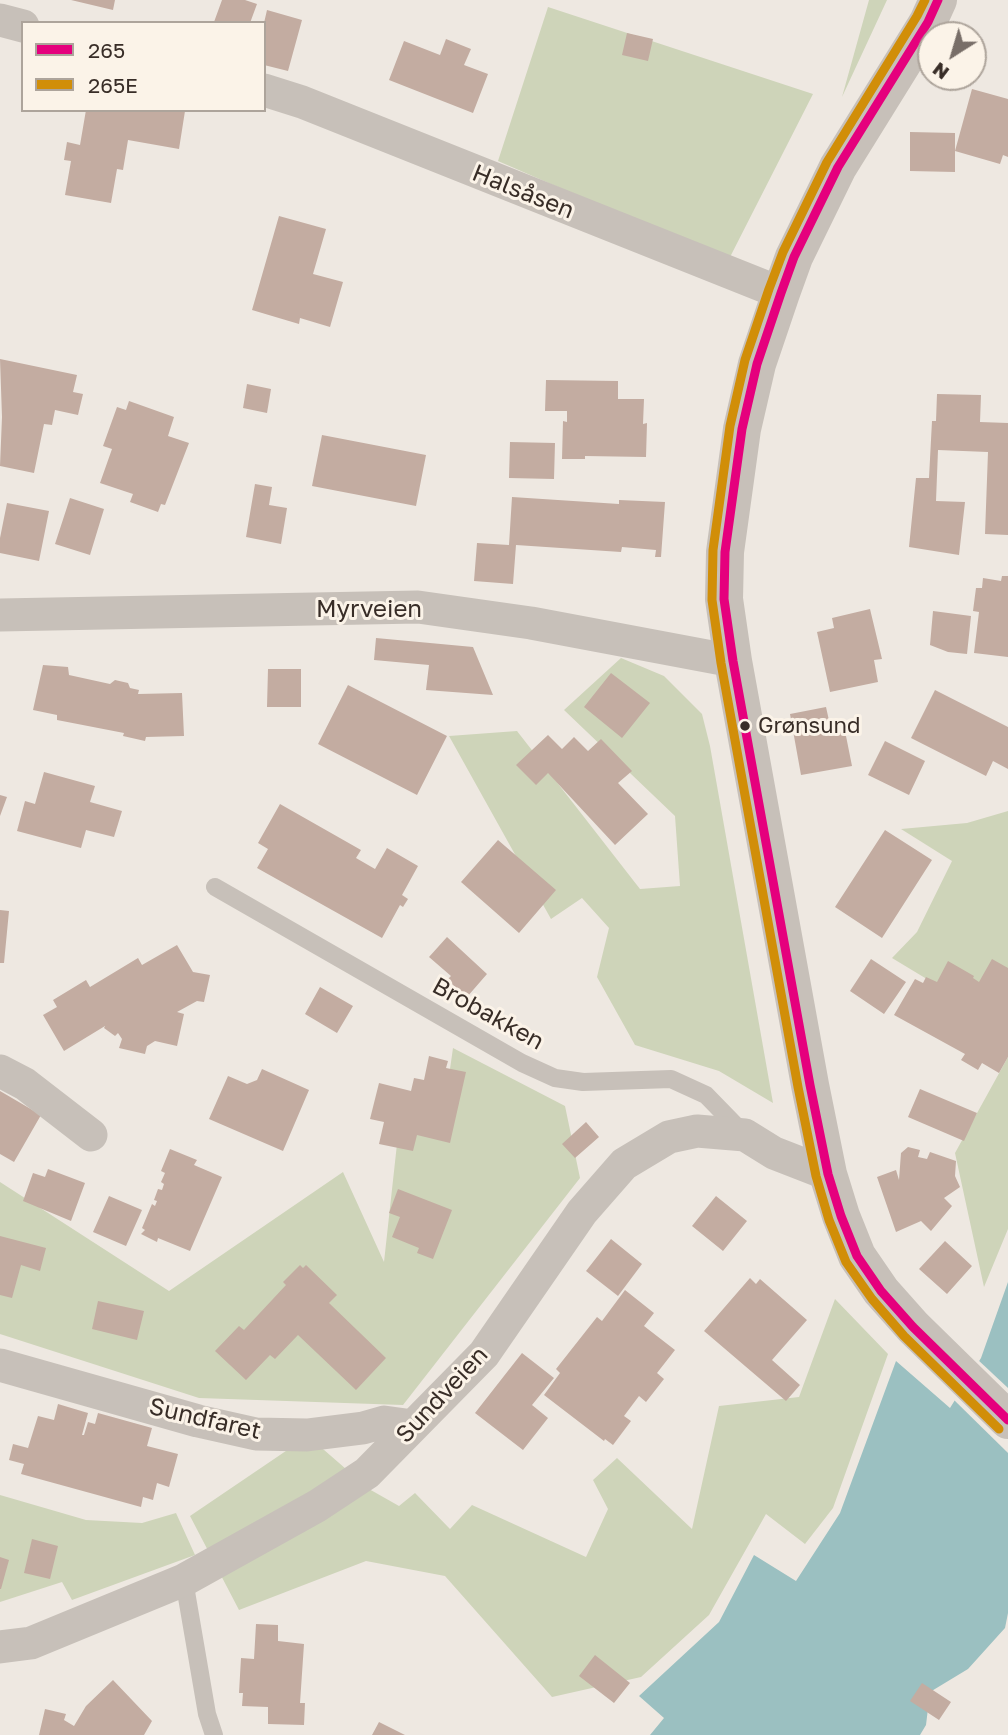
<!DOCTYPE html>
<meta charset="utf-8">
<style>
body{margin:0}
#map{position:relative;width:1008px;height:1735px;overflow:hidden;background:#eee8e1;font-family:"Golos Text",sans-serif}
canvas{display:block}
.legend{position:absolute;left:21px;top:21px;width:245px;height:91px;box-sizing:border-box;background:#fbf3e8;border:2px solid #ada49b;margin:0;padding:9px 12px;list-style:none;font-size:21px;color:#382d27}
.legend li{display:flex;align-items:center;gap:14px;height:35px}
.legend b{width:35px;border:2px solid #ada49b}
.north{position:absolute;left:917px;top:21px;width:70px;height:70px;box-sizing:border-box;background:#fbf3e8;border:2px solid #ada49b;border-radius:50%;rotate:217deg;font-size:19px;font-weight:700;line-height:28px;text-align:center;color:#382d27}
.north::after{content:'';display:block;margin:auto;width:24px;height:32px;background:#786e68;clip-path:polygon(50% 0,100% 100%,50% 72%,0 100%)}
</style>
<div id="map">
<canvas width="1008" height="1735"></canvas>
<ul class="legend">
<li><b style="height:9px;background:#e5007d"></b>265</li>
<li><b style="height:9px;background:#d18e08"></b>265E</li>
</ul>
<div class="north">N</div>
</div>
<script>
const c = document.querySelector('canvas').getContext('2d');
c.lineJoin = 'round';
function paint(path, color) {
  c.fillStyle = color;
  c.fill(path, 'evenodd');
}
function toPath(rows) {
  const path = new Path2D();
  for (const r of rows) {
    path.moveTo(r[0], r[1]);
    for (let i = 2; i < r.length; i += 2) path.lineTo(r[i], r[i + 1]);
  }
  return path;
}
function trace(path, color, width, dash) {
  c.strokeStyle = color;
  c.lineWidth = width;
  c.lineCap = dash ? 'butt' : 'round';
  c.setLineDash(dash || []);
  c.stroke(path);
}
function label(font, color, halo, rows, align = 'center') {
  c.font = font + ' "Golos Text",sans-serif';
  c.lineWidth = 6;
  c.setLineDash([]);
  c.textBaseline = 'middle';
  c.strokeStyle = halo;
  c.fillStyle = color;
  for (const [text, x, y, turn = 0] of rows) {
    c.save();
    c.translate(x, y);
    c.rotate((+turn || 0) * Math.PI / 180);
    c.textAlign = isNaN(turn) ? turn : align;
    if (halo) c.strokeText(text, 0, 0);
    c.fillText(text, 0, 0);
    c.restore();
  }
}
paint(toPath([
 [869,0,887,0,842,97],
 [548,7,813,94,728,261,498,161],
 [621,658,664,676,702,714,710,746,773,1103,719,1071,635,1045,597,977,609,928,582,898,551,919,449,736,517,731,640,889,680,886,675,816,564,710],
 [1008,811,1008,1028,892,958,917,932,952,861,901,829,967,823],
 [453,1048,565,1106,580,1178,403,1405,199,1398,0,1334,0,1182,169,1291,343,1172,384,1262,397,1144,446,1097],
 [1008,1057,1008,1229,984,1287,955,1153],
 [835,1299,888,1354,833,1508,805,1544,766,1514,709,1615,641,1677,552,1697,445,1576,366,1561,239,1610,190,1516,308,1436,369,1489,399,1506,415,1493,450,1529,472,1505,586,1557,608,1509,593,1480,617,1458,692,1529,719,1406,799,1397],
 [0,1495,86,1520,142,1523,176,1513,195,1555,72,1600,62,1582,0,1602]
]), '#ced4b9');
paint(toPath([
 [1008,1282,1008,1613,1005,1628,968,1669,930,1692,926,1725,920,1735,650,1735,664,1718,639,1696,719,1622,754,1555,796,1581,840,1513,896,1361,950,1408,981,1358]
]), '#9bc0c1');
paint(toPath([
 [976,1358,1008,1388,1008,1453,952,1398]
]), '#eee8e1');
paint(toPath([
 [71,0,115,0,113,10],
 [222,0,245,0,257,4,250,23,214,22],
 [267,10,302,20,288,71,264,65,264,23],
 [627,33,653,39,648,61,622,55],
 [446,39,471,49,464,65,488,74,473,113,389,80,404,41,440,55],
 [972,89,1008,99,1008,157,1003,155,1000,164,955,151],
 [86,110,185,111,179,149,128,140,123,170,117,169,111,203,65,195,71,161,64,160,67,142,80,145],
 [910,132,955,133,955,172,910,171],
 [279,216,326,229,313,274,343,282,330,327,300,318,299,324,252,310],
 [0,359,77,375,73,392,83,394,78,415,55,410,52,425,44,424,34,473,0,466,2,417],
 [546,380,618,381,618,399,644,399,643,424,647,423,646,457,585,456,585,459,562,459,563,421,567,422,567,411,545,411],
 [247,384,271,389,267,413,243,408],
 [937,394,981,395,980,422,1008,423,1008,535,985,534,988,452,938,450,936,501,965,502,959,555,909,547,916,478,929,478,932,421,936,421],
 [129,401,174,417,168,436,189,443,165,505,161,504,158,512,130,502,133,494,100,483,112,449,103,446,117,407,126,410],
 [322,435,426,455,416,506,312,486],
 [510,442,555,443,554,479,509,478],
 [255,484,272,487,269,505,287,508,281,544,246,537],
 [512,497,619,504,619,500,665,502,661,557,655,557,656,550,622,547,621,552,516,545,513,584,474,581,477,543,509,545],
 [70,498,104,509,90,555,55,544],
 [7,503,49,511,39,561,0,553,0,538],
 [1002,576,1008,576,1008,657,974,653,979,612,973,611,976,588,982,588,983,578,1001,581],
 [870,609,882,659,874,660,878,682,830,692,817,632,834,628,832,618],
 [933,611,971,616,967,654,948,652,930,645],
 [376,638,473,647,493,695,426,690,429,665,374,660],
 [43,665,68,667,69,675,110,684,115,680,128,683,130,688,139,690,138,694,182,693,184,736,146,737,145,741,123,736,124,733,57,720,57,715,33,710],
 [268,669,301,669,301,707,267,707],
 [611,673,650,703,622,738,584,707],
 [348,685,447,736,417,795,318,744],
 [935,690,1008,727,1008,769,993,761,986,776,911,738],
 [826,707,832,734,845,731,852,766,801,775,790,714],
 [548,735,562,749,574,737,588,751,601,739,632,771,618,783,648,814,615,845,548,773,536,785,516,765],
 [885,741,925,761,909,795,868,775],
 [44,772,95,786,90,802,122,811,114,837,86,830,81,848,17,831,25,801,35,804],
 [0,795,7,797,0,816],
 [280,804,361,850,356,858,375,869,387,848,418,866,402,895,408,899,403,907,400,905,382,938,257,868,268,849,258,843],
 [885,830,932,860,882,938,835,907],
 [498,840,556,890,519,933,461,882],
 [0,910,9,911,4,963,0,963],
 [447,937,487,974,467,997,447,980,451,976,429,957],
 [177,945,193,972,210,975,204,1002,197,1001,177,1012,184,1014,177,1046,155,1041,147,1046,145,1054,119,1048,122,1039,118,1033,115,1036,104,1028,105,1026,64,1051,43,1015,57,1007,53,1000,86,980,90,987,138,958,142,965],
 [871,959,906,982,884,1014,850,991],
 [992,959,1008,968,1008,1057,999,1073,982,1063,978,1070,961,1060,965,1054,894,1015,915,979,923,983,926,977,937,982,948,961,974,976,973,978,979,982],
 [320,987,353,1006,337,1033,305,1014],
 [429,1056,448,1061,446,1068,466,1072,450,1143,417,1135,413,1151,379,1144,384,1122,370,1119,379,1083,411,1091,414,1078,424,1080],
 [262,1069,309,1090,283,1151,209,1119,228,1076,247,1084,257,1080],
 [920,1089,977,1113,964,1141,908,1117],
 [0,1091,41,1115,14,1162,0,1154],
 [586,1122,599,1137,575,1158,562,1144],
 [908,1147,920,1150,918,1157,927,1159,930,1152,956,1161,955,1176,960,1187,944,1198,952,1206,931,1231,921,1221,896,1232,877,1177,896,1170,899,1180,901,1153],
 [170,1149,197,1160,194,1165,222,1177,190,1251,158,1238,157,1242,141,1234,145,1230,142,1228,152,1204,155,1206,157,1201,154,1200,158,1189,162,1190,164,1184,161,1182,165,1173,161,1171],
 [48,1169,85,1183,71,1221,23,1201,33,1173,45,1177],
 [398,1189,452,1210,433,1259,417,1253,419,1248,392,1237,400,1217,389,1213],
 [109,1196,142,1210,126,1246,93,1232],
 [716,1196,747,1221,723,1251,692,1226],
 [0,1236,46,1248,40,1271,21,1265,12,1298,0,1295],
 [611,1239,642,1264,618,1296,586,1271],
 [945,1241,972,1266,947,1294,919,1269],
 [300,1265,303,1268,306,1265,337,1295,329,1303,386,1358,356,1390,298,1335,275,1359,270,1355,246,1380,215,1351,239,1326,244,1330,286,1285,283,1282],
 [750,1278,756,1284,760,1279,807,1320,772,1360,800,1385,786,1401,704,1331],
 [625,1290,654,1313,644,1326,675,1350,657,1373,664,1379,646,1402,639,1396,624,1416,631,1421,613,1445,605,1439,604,1441,544,1395,560,1373,556,1369,597,1317,602,1321],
 [98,1301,144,1311,137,1340,92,1329],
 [522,1353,554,1378,532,1405,548,1418,523,1450,475,1413],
 [58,1404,88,1413,82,1435,84,1435,88,1422,95,1424,98,1413,152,1428,147,1446,178,1454,169,1487,157,1483,153,1500,143,1497,141,1507,21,1474,24,1464,9,1460,13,1444,28,1448,38,1416,54,1420],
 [32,1539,58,1546,50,1579,24,1573],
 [0,1557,9,1560,1,1589,0,1589],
 [256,1624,278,1625,278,1641,304,1644,300,1703,305,1703,304,1725,268,1724,268,1707,242,1706,243,1693,239,1693,241,1658,254,1659],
 [595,1655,630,1683,614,1703,579,1676],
 [113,1680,152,1721,144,1735,39,1735,45,1709,66,1714,64,1720,74,1726,86,1706],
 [922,1683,951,1702,939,1720,910,1701],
 [379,1722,405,1735,372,1735]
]), '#c3aca1');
trace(toPath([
 [215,887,522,1063,555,1078,583,1082,671,1079,706,1095,742,1132],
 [184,1580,207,1714,214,1735]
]), '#c7c0b9', 18);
trace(toPath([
 [0,20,23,26],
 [264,90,302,102,781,293],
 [0,615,418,607,531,623,733,661],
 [0,1071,25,1084,91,1135],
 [0,1365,198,1421,256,1434,307,1435,363,1428,384,1422,413,1426],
 [0,1647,31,1643,184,1580,317,1506,367,1473,484,1354,582,1212,624,1164,669,1137,697,1131,745,1135,774,1153,828,1174]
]), '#c7c0b9', 33);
trace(toPath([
 [938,0,928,22,838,167,794,257,781,293,757,364,742,429,725,552,724,599,733,661,810,1085,828,1174,841,1216,857,1256,881,1291,913,1327,1008,1420]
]), '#c7c0b9', 38);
trace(toPath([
 [938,0,928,22,838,167,794,257,781,293,757,364,742,429,725,552,724,599,733,661,810,1085,828,1174,841,1216,857,1256,881,1291,913,1327,1008,1420]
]), '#e5007d', 9);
trace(toPath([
 [925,0,917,16,827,162,783,252,769,289,745,360,730,426,713,550,712,600,721,663,798,1087,816,1176,829,1220,846,1262,872,1299,904,1336,999,1429]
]), '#d18e08', 9);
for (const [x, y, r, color] of [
 [745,726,6,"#382d27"]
]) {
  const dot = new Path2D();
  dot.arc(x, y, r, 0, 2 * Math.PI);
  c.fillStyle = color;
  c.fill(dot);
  trace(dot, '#fbf3e8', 2.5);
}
label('22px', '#382d27', '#fbf3e8', [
 ["Grønsund",758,726]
], 'left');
label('24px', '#382d27', '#fbf3e8', [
 ["Halsåsen",523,192,22],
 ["Myrveien",369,609],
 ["Brobakken",488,1014,29],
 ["Sundveien",442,1395,-47],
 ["Sundfaret",205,1419,13]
]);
</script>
